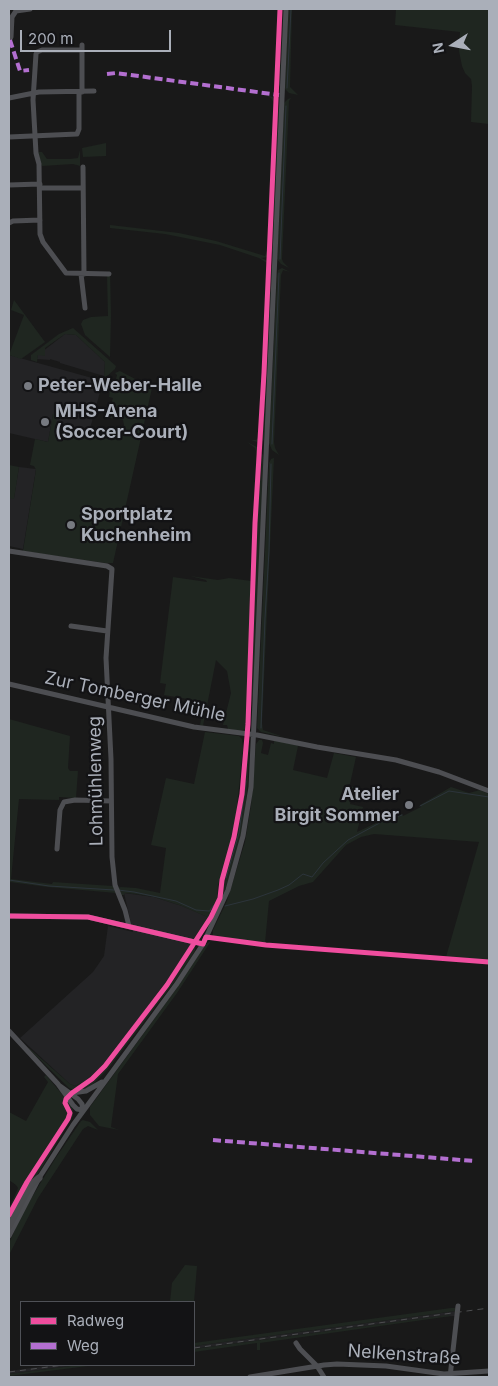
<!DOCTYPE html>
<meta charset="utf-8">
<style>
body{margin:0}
#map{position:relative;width:498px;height:1386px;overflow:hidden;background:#191919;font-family:Inter,sans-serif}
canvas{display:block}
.frame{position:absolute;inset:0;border:10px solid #aaafb9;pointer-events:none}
.legend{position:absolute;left:20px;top:1301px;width:175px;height:65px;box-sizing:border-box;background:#131315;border:1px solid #4f5157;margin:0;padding:6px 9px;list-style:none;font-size:15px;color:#aaafb9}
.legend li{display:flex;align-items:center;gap:10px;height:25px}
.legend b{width:25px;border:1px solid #4f5157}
.north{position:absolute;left:428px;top:20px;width:50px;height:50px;-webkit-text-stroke:4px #131315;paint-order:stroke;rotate:259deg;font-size:14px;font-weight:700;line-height:20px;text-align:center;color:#aaafb9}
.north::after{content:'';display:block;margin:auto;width:18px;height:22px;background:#aaafb9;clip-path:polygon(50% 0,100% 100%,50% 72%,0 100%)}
.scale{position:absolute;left:20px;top:30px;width:151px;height:22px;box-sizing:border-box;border:2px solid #aaafb9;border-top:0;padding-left:6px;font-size:15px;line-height:18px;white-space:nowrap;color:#aaafb9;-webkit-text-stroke:4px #131315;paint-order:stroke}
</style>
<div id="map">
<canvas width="498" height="1386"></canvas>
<div class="frame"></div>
<ul class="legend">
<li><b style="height:6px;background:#ef4d9e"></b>Radweg</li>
<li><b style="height:6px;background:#b36fd0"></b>Weg</li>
</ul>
<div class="north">N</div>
<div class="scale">200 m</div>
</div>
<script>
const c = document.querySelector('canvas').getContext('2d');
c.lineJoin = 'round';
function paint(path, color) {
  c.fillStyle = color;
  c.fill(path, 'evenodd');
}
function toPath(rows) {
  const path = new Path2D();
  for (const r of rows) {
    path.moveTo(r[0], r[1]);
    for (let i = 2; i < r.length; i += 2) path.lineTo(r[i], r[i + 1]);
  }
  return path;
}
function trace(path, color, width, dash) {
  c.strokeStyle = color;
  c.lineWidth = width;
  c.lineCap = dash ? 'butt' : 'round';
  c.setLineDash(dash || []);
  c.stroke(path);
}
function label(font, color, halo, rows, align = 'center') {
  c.font = font + ' Inter,sans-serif';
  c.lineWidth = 4.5;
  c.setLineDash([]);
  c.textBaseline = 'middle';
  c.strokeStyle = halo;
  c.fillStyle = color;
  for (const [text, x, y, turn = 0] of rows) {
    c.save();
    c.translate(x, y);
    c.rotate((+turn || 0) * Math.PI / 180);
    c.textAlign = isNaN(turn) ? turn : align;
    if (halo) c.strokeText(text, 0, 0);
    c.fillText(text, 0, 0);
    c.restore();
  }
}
paint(toPath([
 [65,334,76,335,105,362,104,376,60,363,60,362,50,359,50,360,37,359,38,355],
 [9,355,103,381,88,436,69,433,68,426,55,424,53,414,48,442,9,433],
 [19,467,36,469,23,549,9,546,9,498,14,498],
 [124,893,154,897,182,906,208,917,174,971,138,1020,100,1068,85,1081,75,1086,70,1084,20,1038,93,972,104,956,108,926,133,932],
 [456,1311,455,1316,437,1317,194,1349,194,1346],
 [53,1365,78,1365,9,1374,9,1371]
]), '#232325');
paint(toPath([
 [280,9,283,9,280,85,277,90],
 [288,9,292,9,290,87,298,95,289,93,285,89],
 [396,9,489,9,489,124,471,122,472,86,471,79,465,73,462,66,459,51,460,32,395,25],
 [265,95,273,97,275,99,268,257,261,258,268,261,268,263,260,442,257,442,251,440,256,440,258,438,260,426,267,263,259,258,220,245,165,234,110,228,110,225,179,233,216,241,265,256,268,248,274,103,271,98],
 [291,98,289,101,282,259,283,262,289,268,281,264,277,259,284,103,288,99],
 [277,100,279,112,273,251,270,256],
 [106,143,106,156,83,157,82,148],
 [80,150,80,166,73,164,42,166,38,152,42,152,47,159,70,159,78,158],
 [270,263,272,268,265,413,264,440,262,441],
 [282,268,290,272,283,270,281,275,274,442,275,448,279,455,272,450,269,443,277,276,278,270],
 [110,270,111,316,110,357,85,335,81,324,83,320,91,317,108,316,107,276],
 [14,300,45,342,21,359,9,355,24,315,11,310],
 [73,328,116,366,115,369,106,377,104,376,105,362,76,335,65,334,45,348,45,356,38,355,37,362,31,360,31,355,59,334],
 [120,371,152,388,113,563,105,563,23,551,36,470,34,466,30,465,35,439,48,442,53,414,57,414,56,424,70,425,69,433,87,436,91,429,122,433,124,425,123,420,110,418,108,414,113,398,109,397,110,389,115,383,117,375,115,373],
 [247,442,257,447,260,451,254,530,248,697,246,729,240,731,228,729,227,725,223,725,231,693,227,671,216,660,203,726,200,725,205,702,164,695,166,684,160,683,173,577,207,582,206,580,190,576,218,580,229,578,251,581,257,455,255,448],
 [261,452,263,455,264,461,254,688,248,727,256,529],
 [274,458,262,723,263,730,284,737,261,732,257,728,269,463,271,459],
 [9,465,19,467,14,499,9,498],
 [9,719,70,736,68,768,70,771,78,771,76,798,59,797,59,800,19,799,11,879,52,884,53,882,113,886,116,893,48,887,9,882],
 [205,732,239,736,242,739,243,748,236,816,228,855,218,885,217,903,212,916,197,939,194,938,207,917,182,906,154,897,136,894,125,893,124,895,121,895,118,888,121,887,136,888,160,893,166,848,151,845,166,778,194,784],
 [247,738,249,743,248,781,244,823,233,868,221,901,223,880,235,838,240,812],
 [259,740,262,740,263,743,261,753,268,755,271,743,274,744,274,740,304,747,298,746,293,770,327,778,334,753,356,757,350,784,346,785,354,787,350,804,363,807,357,832,393,815,395,817,402,814,403,816,421,807,420,805,451,787,469,793,480,790,489,794,489,961,446,957,479,842,374,834,361,837,346,845,313,882,299,886,269,901,265,943,221,939,213,936,213,930,227,901,245,842,251,806,256,744],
 [211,941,177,993,118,1074,111,1127,119,1130,99,1126,90,1115,90,1107,176,989,206,944],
 [192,943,193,944,179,967,147,1010,106,1063,84,1085,74,1090,69,1088,30,1050,28,1047,70,1084,75,1086,85,1081,100,1068,138,1020,174,971],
 [195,945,195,951,179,976,108,1069,89,1088,77,1090,91,1081,107,1065,156,1001],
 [46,1075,65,1098,64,1103,68,1111,68,1116,32,1175,26,1181,9,1213,9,1209,18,1188,16,1185,9,1180,9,1112,26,1121,48,1082,44,1077],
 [67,1100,73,1110,73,1116,38,1174,31,1181,9,1222,9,1217,27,1183,34,1175,69,1120,71,1112,66,1103],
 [83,1120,90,1122,98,1130,88,1126,83,1129,38,1198,9,1255,9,1243,23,1212,55,1159,81,1121],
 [185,1265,197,1266,194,1302,170,1302,172,1283],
 [451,1308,455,1308,456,1311,194,1346,194,1343],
 [448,1315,451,1316,260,1343,260,1350,257,1350,257,1343,194,1352,194,1349],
 [78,1365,96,1365,9,1376,9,1374]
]), '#1f2620');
trace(toPath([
 [287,88,291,9],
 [280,259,286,106],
 [272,444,279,273],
 [261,728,265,618,269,551,271,464],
 [246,767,248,748],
 [420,806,449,791,489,797],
 [226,878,239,833,246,781],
 [9,880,49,886,114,890],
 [118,890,134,892,176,901,196,910,209,911,214,910],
 [225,906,253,899,278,890,289,885,303,874,312,877,323,863,348,840,387,819,402,815],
 [210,910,214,905]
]), '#2c343b', 1);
trace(toPath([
 [16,11,30,9],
 [9,41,11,37,12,17,16,11],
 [81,50,42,50,37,52,36,54,33,100,36,153,39,164,40,234,43,242,66,273,109,274],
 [82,92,82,45],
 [9,98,39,92,94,91],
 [9,137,77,134,79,129,79,92],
 [83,167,84,274],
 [9,185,40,184],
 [40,188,83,188],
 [9,223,13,221,40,220],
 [81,274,85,308],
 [9,551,107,566,112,569,106,658,111,759,112,857,115,885,125,910,129,926],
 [71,626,107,631],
 [9,684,194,727,257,735,317,747,396,760,439,772,489,791],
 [57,849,60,810,64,802,75,800,111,801],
 [9,916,88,917,203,944],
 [9,1031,58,1084,73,1105,77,1109,83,1110],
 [60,1086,78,1099,82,1104,83,1110],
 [72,1093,86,1091,102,1082],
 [9,1236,39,1178,73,1125,176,985,203,944,228,890,243,836,251,787,255,701,286,9],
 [296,1343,300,1349,317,1366,324,1377],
 [250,1377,324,1365,337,1364,386,1366,444,1374,489,1371],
 [450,1377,458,1306]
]), '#4d4e52', 5);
trace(toPath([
 [9,1226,27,1191,32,1184,39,1178]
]), '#4a4b4e', 7);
trace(toPath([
 [194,1348,489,1308],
 [9,1372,64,1365]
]), '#4d4e50', 1, [6, 5]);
trace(toPath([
 [10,40,20,71,29,70],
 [107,74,116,73,279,95],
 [213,1140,474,1161]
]), '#b36fd0', 4, [8, 4]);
trace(toPath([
 [9,916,88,917,203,944,206,937,266,945,489,962],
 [9,1215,27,1182,68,1119,70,1113,65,1103,66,1099,72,1093,92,1079,105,1066,167,985,211,917,220,898,222,880,234,837,242,794,248,724,255,523,264,373,280,9]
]), '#ef4d9e', 5);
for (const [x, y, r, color] of [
 [28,386,5,"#777a81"],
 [45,422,5,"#777a81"],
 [71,525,5,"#777a81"],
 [409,805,5,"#777a81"]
]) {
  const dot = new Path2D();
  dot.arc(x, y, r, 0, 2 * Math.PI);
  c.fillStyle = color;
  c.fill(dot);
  trace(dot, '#131315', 2);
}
label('bold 18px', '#aaafb9', '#131315', [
 ["Peter-Weber-Halle",38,386],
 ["MHS-Arena",55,412],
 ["(Soccer-Court)",55,433],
 ["Sportplatz",81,515],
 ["Kuchenheim",81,536],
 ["Atelier",399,795,"right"],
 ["Birgit Sommer",399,816,"right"]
], 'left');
label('18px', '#aaafb9', '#131315', [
 ["Zur Tomberger Mühle",135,697,12],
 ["Lohmühlenweg",96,781,-91],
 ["Nelkenstraße",404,1355,4]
]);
</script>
